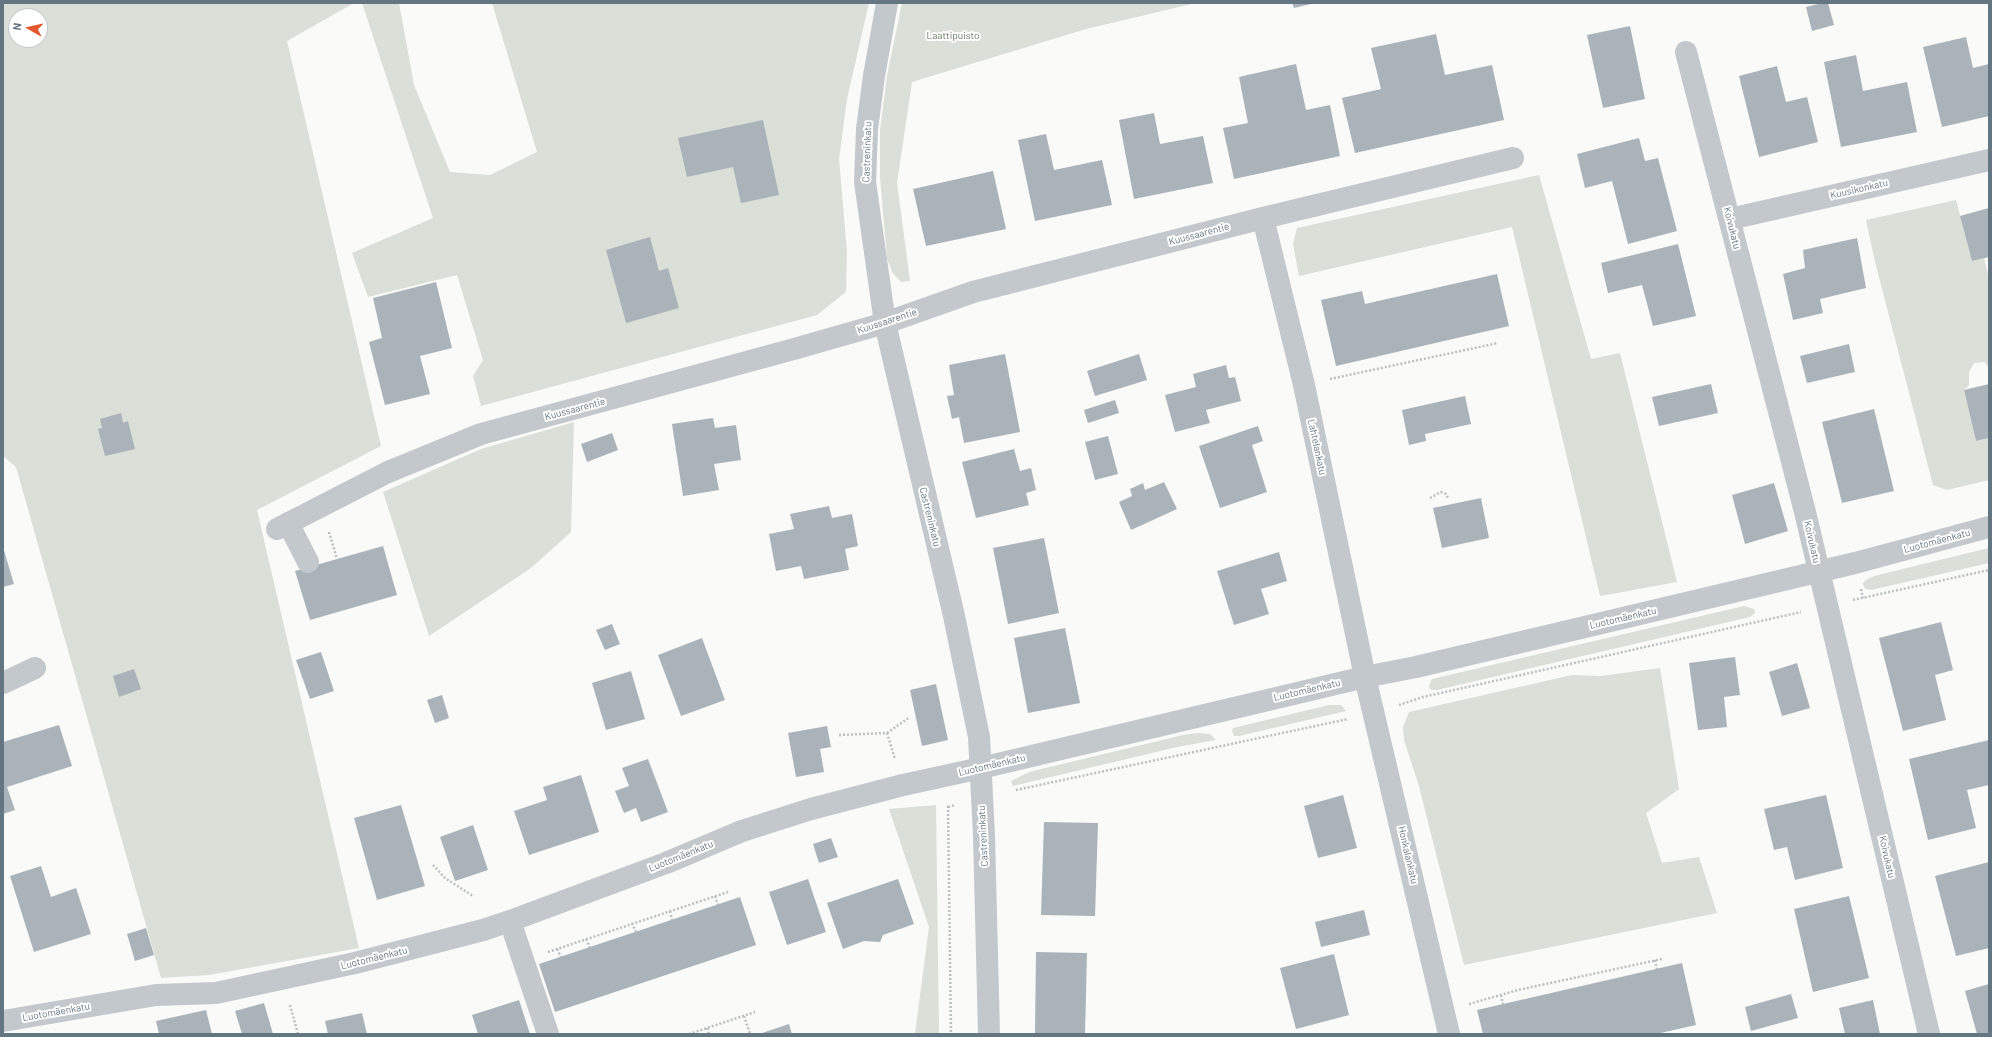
<!DOCTYPE html>
<meta charset="utf-8">
<style>
body{margin:0}
#map{position:relative;width:1992px;height:1037px;overflow:hidden;background:#fafaf8;font-family:Barlow,sans-serif}
canvas{display:block}
.frame{position:absolute;inset:0;border:4px solid #657683;pointer-events:none}
.north{position:absolute;left:8px;top:8px;width:40px;height:40px;box-sizing:border-box;background:#fff;border:1px solid #c1c8cd;border-radius:50%;rotate:278deg;font-size:11px;font-weight:700;line-height:16px;text-align:center;color:#657683}
.north::after{content:'';display:block;margin:auto;width:14px;height:18px;background:#e4572e;clip-path:polygon(50% 0,100% 100%,50% 72%,0 100%)}
</style>
<div id="map">
<canvas width="1992" height="1037"></canvas>
<div class="frame"></div>
<div class="north">N</div>
</div>
<script>
const c = document.querySelector('canvas').getContext('2d');
c.lineJoin = 'round';
function paint(path, color) {
  c.fillStyle = color;
  c.fill(path, 'evenodd');
}
function toPath(rows) {
  const path = new Path2D();
  for (const r of rows) {
    path.moveTo(r[0], r[1]);
    for (let i = 2; i < r.length; i += 2) path.lineTo(r[i], r[i + 1]);
  }
  return path;
}
function trace(path, color, width, dash) {
  c.strokeStyle = color;
  c.lineWidth = width;
  c.lineCap = dash ? 'butt' : 'round';
  c.setLineDash(dash || []);
  c.stroke(path);
}
function label(font, color, halo, rows, align = 'center') {
  c.font = font + ' Barlow,sans-serif';
  c.lineWidth = 4;
  c.setLineDash([]);
  c.textBaseline = 'middle';
  c.strokeStyle = halo;
  c.fillStyle = color;
  for (const [text, x, y, turn = 0] of rows) {
    c.save();
    c.translate(x, y);
    c.rotate((+turn || 0) * Math.PI / 180);
    c.textAlign = isNaN(turn) ? turn : align;
    if (halo) c.strokeText(text, 0, 0);
    c.fillText(text, 0, 0);
    c.restore();
  }
}
paint(toPath([
 [3,3,354,3,287,41,381,446,257,510,359,948,209,975,161,978,16,467,3,456],
 [16,16,40,16,40,40,16,40],
 [362,3,399,3,414,85,450,172,490,175,537,152,492,3,869,3,847,99,839,159,847,252,846,292,817,315,481,406,473,376,483,360,457,275,368,297,352,253,433,218],
 [902,3,1196,3,1086,29,912,82,897,183,910,281,901,282,892,272,887,258,880,177,880,130,887,76],
 [1539,175,1591,359,1620,353,1677,582,1600,596,1512,227,1299,276,1293,244,1297,228],
 [1956,200,1972,261,1984,258,1989,278,1989,368,1985,362,1974,363,1969,372,1969,385,1964,390,1976,441,1989,438,1989,480,1947,490,1933,485,1875,262,1866,220],
 [574,422,571,532,531,568,429,636,383,492,481,449],
 [1989,548,1989,563,1871,590,1866,589,1864,587,1863,583,1866,580,1874,576],
 [1744,606,1754,609,1755,613,1750,617,1437,690,1431,690,1429,686,1432,679],
 [1660,668,1679,789,1646,813,1662,863,1699,857,1717,913,1464,965,1419,786,1404,740,1403,727,1409,712,1572,675,1601,676],
 [1329,705,1341,705,1346,711,1239,736,1234,736,1232,731,1233,728],
 [1199,733,1210,734,1216,740,1177,747,1013,786,1011,781,1029,772,1183,735],
 [936,805,939,1034,915,1034,929,927,889,809]
]), '#dadfd7');
paint(toPath([
 [1292,3,1311,3,1311,4,1294,8],
 [1822,3,1828,3,1834,25,1812,31,1806,7],
 [1630,26,1645,99,1603,108,1587,35],
 [1436,34,1445,75,1492,65,1504,120,1355,153,1342,98,1381,89,1371,48],
 [1966,37,1973,68,1989,64,1989,116,1942,127,1923,47],
 [1856,55,1863,91,1907,82,1917,132,1841,147,1824,62],
 [1296,64,1306,110,1330,105,1340,156,1234,179,1223,128,1248,123,1239,77],
 [1777,66,1786,102,1807,97,1818,142,1759,157,1739,76],
 [1154,113,1160,144,1203,136,1213,183,1134,199,1119,120],
 [763,120,779,195,741,203,733,167,687,177,678,138],
 [1046,134,1054,170,1102,160,1112,205,1035,221,1018,140],
 [1639,138,1645,161,1658,158,1677,231,1628,244,1612,181,1585,188,1577,154],
 [993,171,1006,229,926,246,913,189],
 [1989,208,1989,257,1972,261,1960,216],
 [650,237,659,271,668,268,679,308,626,323,606,250],
 [1857,238,1866,288,1820,299,1823,313,1793,320,1783,274,1805,268,1803,250],
 [1678,244,1696,316,1653,326,1642,285,1608,293,1601,263],
 [1497,274,1509,326,1336,366,1321,300,1362,291,1365,304],
 [436,282,452,348,420,356,430,394,385,405,369,342,382,338,373,298],
 [1849,344,1855,372,1807,383,1800,356],
 [1005,354,1020,432,964,443,959,417,952,419,947,396,954,395,949,365],
 [1139,354,1147,380,1095,396,1087,371],
 [1226,365,1229,378,1235,377,1241,401,1206,410,1210,423,1175,432,1165,395,1196,387,1193,374],
 [1711,384,1718,413,1659,426,1652,397],
 [1989,384,1989,438,1976,441,1964,390],
 [1465,396,1471,424,1425,434,1426,441,1409,445,1402,410],
 [1115,400,1119,413,1088,423,1084,410],
 [1874,409,1894,491,1842,503,1822,422],
 [121,413,123,423,128,421,135,449,105,456,98,429,102,428,100,419],
 [713,418,715,428,736,425,741,460,714,464,719,490,683,496,672,424],
 [1258,426,1263,441,1252,445,1267,492,1220,508,1199,446],
 [612,433,618,450,587,462,581,444],
 [1108,436,1118,474,1095,480,1085,442],
 [1014,449,1020,471,1031,468,1036,490,1026,493,1029,505,976,518,962,462],
 [1164,482,1177,509,1131,530,1119,502,1132,496,1130,489,1143,483,1145,490],
 [1774,483,1788,531,1745,544,1732,495],
 [1481,498,1489,538,1442,548,1433,508],
 [829,506,832,518,852,514,858,546,845,549,849,570,804,579,801,566,776,571,769,534,794,529,790,514],
 [1044,538,1059,613,1008,624,993,548],
 [383,546,397,595,310,620,295,571],
 [3,547,14,584,3,587],
 [1279,552,1287,581,1261,589,1269,614,1234,625,1217,571],
 [1941,622,1953,670,1935,675,1946,720,1903,731,1879,638],
 [612,624,620,644,605,650,596,630],
 [1065,628,1080,703,1028,713,1014,638],
 [702,638,725,700,681,716,658,655],
 [321,652,334,691,310,699,296,660],
 [1735,657,1740,695,1724,697,1727,727,1698,730,1689,663],
 [1797,663,1810,708,1782,716,1769,672],
 [134,669,141,689,119,697,113,676],
 [631,671,645,719,606,730,592,683],
 [936,684,948,740,922,746,910,690],
 [442,695,449,718,435,723,427,700],
 [59,725,72,766,7,787,15,810,3,814,3,742],
 [827,726,831,747,820,749,824,772,796,777,788,733],
 [1989,740,1989,785,1967,790,1976,828,1928,840,1909,759],
 [648,759,668,812,641,822,636,808,624,813,615,791,629,786,622,768],
 [581,775,599,832,529,855,514,811,547,800,543,787],
 [1343,795,1357,848,1318,858,1304,806],
 [1826,795,1843,868,1795,880,1787,847,1774,850,1764,809],
 [401,805,425,886,377,900,354,818],
 [1044,822,1098,823,1095,916,1041,915],
 [473,825,488,870,455,881,440,837],
 [831,838,838,857,819,863,813,844],
 [1989,862,1989,948,1956,956,1935,876],
 [41,866,51,897,76,888,91,934,34,952,10,876],
 [808,879,826,932,787,945,769,892],
 [898,879,914,924,883,935,880,942,864,941,843,949,827,903],
 [1849,896,1869,978,1813,992,1794,909],
 [740,897,756,945,555,1012,539,964],
 [1364,910,1370,935,1321,947,1315,922],
 [146,928,154,955,135,961,127,934],
 [1036,952,1087,953,1085,1034,1035,1034],
 [1334,954,1349,1015,1296,1029,1280,968],
 [1682,963,1696,1025,1656,1034,1483,1034,1477,1010],
 [1989,984,1989,1034,1977,1034,1965,991],
 [1791,994,1798,1018,1751,1031,1745,1007],
 [519,1000,530,1034,478,1034,472,1015],
 [1873,1000,1880,1034,1845,1034,1839,1008],
 [264,1003,273,1034,242,1034,235,1011],
 [206,1010,212,1034,159,1034,156,1021],
 [362,1013,367,1034,328,1034,325,1021],
 [789,1024,792,1034,759,1034]
]), '#aab3b9');
trace(toPath([
 [1330,379,1498,343],
 [1430,498,1441,492,1446,494,1448,498],
 [329,532,337,559],
 [1861,589,1863,598],
 [1853,600,1989,570],
 [1399,705,1423,697,1801,612],
 [887,733,895,759],
 [839,735,887,733,910,717],
 [1016,790,1348,719],
 [948,806,951,1034],
 [948,807,955,805],
 [433,865,445,878,473,896],
 [715,896,718,905],
 [670,911,672,920],
 [632,923,636,932],
 [586,939,590,948],
 [557,949,561,957],
 [548,952,728,892],
 [1655,960,1657,969],
 [1501,995,1503,1004],
 [1469,1004,1518,990,1662,959],
 [290,1005,298,1034],
 [744,1016,750,1034],
 [707,1028,709,1034],
 [689,1034,755,1012]
]), '#bbbfc2', 2.5, [2, 2]);
trace(toPath([
 [887,3,874,76,867,129,865,182,885,323,954,616,979,737,984,836,989,1034],
 [1686,52,1805,512,1929,1034],
 [1263,218,1304,385,1365,677,1449,1034],
 [1730,219,1989,160],
 [288,523,308,562],
 [277,529,388,472,481,434,794,349,885,323,973,292,1263,218,1513,158],
 [3,683,35,668],
 [510,921,548,1034],
 [3,1021,156,995,216,993,355,963,483,930,510,921,666,863,742,831,811,809,903,785,981,768,1365,677,1416,667,1758,586,1855,563,1989,527]
]), '#c3c8cc', 22);
label('10px', '#687a64', '#fff', [
 ["Laattipuisto",953,36]
]);
label('10px', '#657683', '#fff', [
 ["Castreninkatu",867,152,-88],
 ["Kuusikonkatu",1859,189,-13],
 ["Koivukatu",1732,228,76],
 ["Kuussaarentie",1199,234,-15],
 ["Kuussaarentie",887,321,-18],
 ["Kuussaarentie",575,409,-15],
 ["Lahtelankatu",1317,447,78],
 ["Castreninkatu",930,517,76],
 ["Luotomäenkatu",1937,541,-15],
 ["Koivukatu",1812,542,77],
 ["Luotomäenkatu",1623,618,-13],
 ["Luotomäenkatu",1307,690,-13],
 ["Luotomäenkatu",992,765,-13],
 ["Castreninkatu",983,836,-93],
 ["Honkalankatu",1408,855,77],
 ["Luotomäenkatu",681,856,-22],
 ["Koivukatu",1887,857,77],
 ["Luotomäenkatu",374,958,-14],
 ["Luotomäenkatu",56,1012,-10]
]);
</script>
